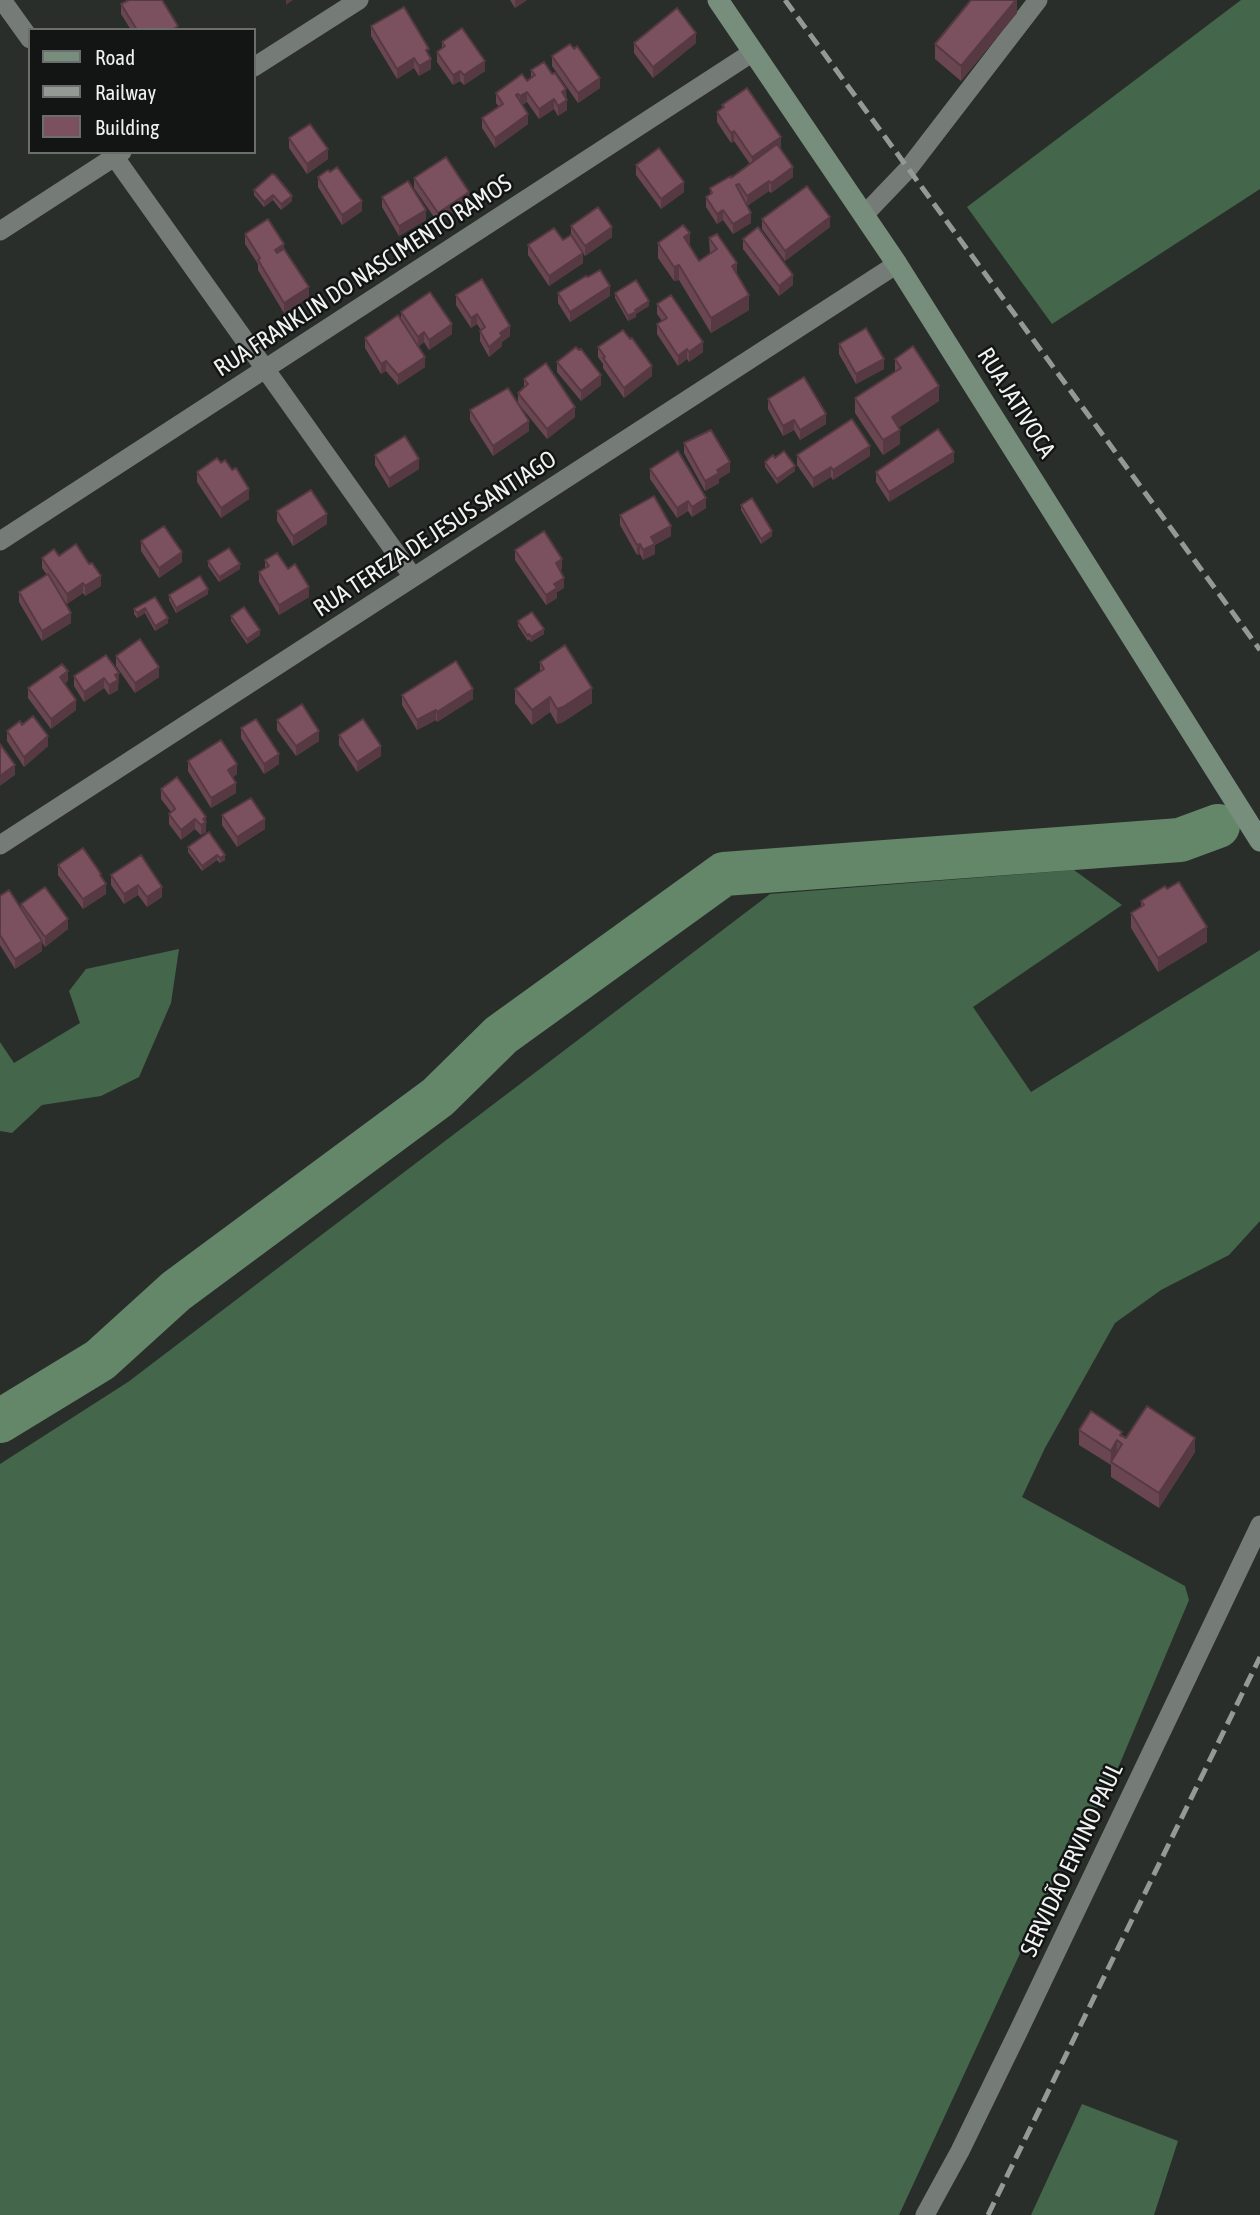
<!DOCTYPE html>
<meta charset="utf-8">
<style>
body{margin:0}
#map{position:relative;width:1260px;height:2215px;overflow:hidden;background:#292e2a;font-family:"Asap Condensed",sans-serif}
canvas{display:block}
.legend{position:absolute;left:28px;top:28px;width:228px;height:126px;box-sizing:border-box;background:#131514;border:2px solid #6b6e6c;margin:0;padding:9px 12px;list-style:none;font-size:21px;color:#f0f3f1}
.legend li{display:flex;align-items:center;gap:14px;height:35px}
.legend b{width:35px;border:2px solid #6b6e6c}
</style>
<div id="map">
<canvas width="1260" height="2215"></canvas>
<ul class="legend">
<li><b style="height:9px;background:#788e7c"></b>Road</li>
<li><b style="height:9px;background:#959996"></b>Railway</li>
<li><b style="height:19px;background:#7b515f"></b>Building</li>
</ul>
</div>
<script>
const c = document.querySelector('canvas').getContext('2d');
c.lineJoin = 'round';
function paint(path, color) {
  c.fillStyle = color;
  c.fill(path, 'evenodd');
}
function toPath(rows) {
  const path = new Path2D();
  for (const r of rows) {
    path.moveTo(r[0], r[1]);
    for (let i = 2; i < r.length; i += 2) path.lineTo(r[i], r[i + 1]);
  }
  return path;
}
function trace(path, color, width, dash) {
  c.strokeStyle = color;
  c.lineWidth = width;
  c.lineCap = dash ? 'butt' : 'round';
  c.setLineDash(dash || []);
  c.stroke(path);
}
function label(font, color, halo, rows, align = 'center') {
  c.font = font + ' "Asap Condensed",sans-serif';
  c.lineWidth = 5;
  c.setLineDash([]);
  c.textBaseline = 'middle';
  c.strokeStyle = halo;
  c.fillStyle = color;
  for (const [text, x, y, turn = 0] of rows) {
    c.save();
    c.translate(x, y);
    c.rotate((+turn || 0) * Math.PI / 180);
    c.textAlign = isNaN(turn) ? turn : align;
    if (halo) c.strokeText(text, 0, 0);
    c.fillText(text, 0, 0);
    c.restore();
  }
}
paint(toPath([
 [1241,0,1260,0,1260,189,1052,324,967,207],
 [1074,870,1122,905,973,1007,1031,1092,1260,950,1260,1221,1229,1255,1161,1290,1115,1323,1045,1448,1022,1497,1185,1586,1189,1600,1104,1801,1071,1834,1048,1893,899,2215,0,2215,0,1464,128,1382,770,894],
 [179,949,171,1003,139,1077,101,1096,42,1105,12,1133,0,1131,0,1042,14,1063,80,1023,69,991,86,969],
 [1082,2104,1178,2141,1154,2215,1031,2215]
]), '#44664a');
trace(toPath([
 [0,1421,100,1360,176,1291,438,1097,501,1035,724,874,1180,840,1218,826]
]), '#648769', 44);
trace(toPath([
 [2,0,30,39],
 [254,67,359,0],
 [111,152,413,577],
 [865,214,908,169,1038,0],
 [0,231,122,152],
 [0,541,753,52],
 [0,845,897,264],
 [925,2215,960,2151,1018,2032,1260,1525]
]), '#757b76', 19);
trace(toPath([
 [718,0,897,264,1260,841]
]), '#788e7c', 21);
trace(toPath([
 [785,0,1260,650],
 [988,2215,1260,1657]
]), '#959996', 5, [14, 7]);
paint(toPath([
 [510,0,527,0,515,8],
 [1017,0,1017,13,961,81,935,59,935,44],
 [121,4,178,30,131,30,121,14],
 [371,26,429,55,431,69,419,76,414,68,397,79,371,36],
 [442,42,485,71,464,85,460,81,453,85,437,62,437,52,442,49],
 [634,43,696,43,653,78,634,53],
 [552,56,600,88,578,103,552,66],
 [531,70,552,74,566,89,567,110,558,116,554,109,539,119,527,102,522,105,528,124,495,148,482,128,482,118,499,107,496,103,496,93,527,81,531,78],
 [722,105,781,147,780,148,793,177,771,193,769,191,747,206,751,223,733,234,723,220,717,224,706,207,706,197,710,194,710,188,731,178,750,164,734,141,731,143,717,122,717,112,722,109],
 [289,138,328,159,307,174,289,148],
 [636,165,684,192,661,209,636,175],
 [275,175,292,201,281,210,273,200,264,207,254,195,254,190],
 [318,177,362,211,342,225,318,187],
 [414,178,469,202,438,223,414,188],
 [382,197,426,220,399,236,382,207],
 [762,219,830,227,785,261,762,229],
 [571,226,612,237,585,256,583,253,583,263,549,286,528,255,528,245,563,240,571,235],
 [245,234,284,249,309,297,284,313,258,270,258,264,245,244],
 [709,238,737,274,749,310,711,333,679,280,674,281,658,258,658,243,690,246,699,261,710,254],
 [743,239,793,285,779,296,743,249],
 [558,293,610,296,570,322,558,303],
 [615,293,649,306,636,314,636,317,628,321,615,298],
 [456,295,510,336,502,342,502,346,489,357,480,341,480,331,481,330,477,324,471,328,456,305],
 [657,304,703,352,689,362,687,359,678,366,657,334,657,324,662,321,657,314],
 [401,312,452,334,429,350,424,342,418,347,425,367,398,385,386,371,381,374,365,348,365,338,401,320],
 [839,344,884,369,856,384,839,354],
 [598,347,652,376,624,398,603,368,603,364,598,357],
 [579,350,601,385,581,401,557,372,557,362],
 [895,359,939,401,898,428,900,444,883,455,855,413,855,398,895,372],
 [524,379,575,417,547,439,518,403,518,393,524,388],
 [768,399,826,424,800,440,794,430,783,436,768,409],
 [470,410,529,431,493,456,470,420],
 [684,443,730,472,719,479,719,483,705,491,684,453],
 [375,455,419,469,389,488,375,465],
 [797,455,870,456,833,480,831,477,813,488,797,465],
 [775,458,795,471,777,484,765,467,765,462],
 [954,462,889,502,876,482,876,472],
 [221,463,249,499,221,518,197,482,197,472],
 [650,469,706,508,692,517,688,511,677,518,650,479],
 [741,505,772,536,761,544,741,510],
 [277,511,327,524,293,546,277,521],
 [620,515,671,536,655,545,655,554,643,560,640,554,637,555,620,525],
 [141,541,182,562,159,578,141,551],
 [515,550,562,569,560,570,564,588,557,592,557,598,546,605,515,560],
 [59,556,101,586,85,596,83,593,67,604,56,588,71,623,42,641,19,602,19,592,47,575,42,568,42,558],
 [265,560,288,569,309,597,279,615,259,582,259,572,265,568],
 [208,561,240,569,219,582,208,566],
 [208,594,176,613,169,600,169,595],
 [155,597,168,623,155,631,145,613,137,618,134,614,134,609],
 [231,616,260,635,247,644,231,621],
 [518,621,544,634,531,642,529,639,528,641,518,626],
 [106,655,119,683,118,683,118,690,109,695,104,688,84,702,74,686,74,676],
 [116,656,159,677,135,693,116,666],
 [540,662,592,703,563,722,557,724,550,712,532,725,515,703,515,689,540,671],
 [68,681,64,684,76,710,51,729,28,698,28,688],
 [402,695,473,699,437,722,436,720,417,730,402,705],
 [277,720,319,741,296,756,277,730],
 [22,725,48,746,24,767,7,741,7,731],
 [241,728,279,764,264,774,241,738],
 [339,735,381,756,357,772,339,745],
 [188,761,237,774,233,777,236,793,211,808,188,771],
 [161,789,206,817,206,832,201,835,195,829,181,840,169,824,169,814,171,812,161,799],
 [222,815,265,829,237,847,222,825],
 [209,832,225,860,220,863,217,860,202,871,188,852,188,847],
 [141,855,162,897,147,907,138,895,124,904,111,885,111,875],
 [58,865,101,877,106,894,83,909,58,875],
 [0,896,21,910,21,904,68,929,45,947,42,942,42,951,15,969,0,945],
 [1141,901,1207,942,1158,972,1131,928,1131,913,1141,907],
 [1079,1430,1122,1436,1126,1438,1195,1452,1159,1508,1111,1477,1111,1465,1079,1445]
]), '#6a4652');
paint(toPath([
 [286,0,293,0,286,5],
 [515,0,527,0,515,8],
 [1016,0,1017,0,1017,13,961,81,961,66],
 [696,33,696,43,653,78,653,67],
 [414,58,414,68,397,79,397,69],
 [431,59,431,69,419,76,419,66],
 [485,61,485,71,464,85,464,75],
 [460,71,460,81,453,85,453,75],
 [600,78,600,88,578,103,578,93],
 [566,89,566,99,562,92],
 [527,92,527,102,520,106,520,96],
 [554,99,554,109,539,119,539,109],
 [567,100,567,110,558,116,558,106],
 [528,114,528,124,495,148,495,138],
 [734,131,734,141,731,143,731,133],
 [781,137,781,147,752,167,752,157],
 [328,149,328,159,307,174,307,164],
 [793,167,793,177,771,193,771,183],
 [769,181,769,191,747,206,747,196],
 [684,182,684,192,661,209,661,199],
 [469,192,469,202,438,223,438,213],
 [273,195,273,200,264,207,264,202],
 [292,196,292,201,281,210,281,204],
 [362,201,362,211,342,225,342,215],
 [426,210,426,220,399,236,399,226],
 [723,210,723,220,717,224,717,214],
 [751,213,751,223,733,234,733,224],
 [830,217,830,227,785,261,785,251],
 [612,227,612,237,585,256,585,246],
 [690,233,690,248,684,237],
 [284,244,284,254,275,260,275,250],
 [583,253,583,263,549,286,549,276],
 [737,263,737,278,732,266],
 [679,265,679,280,674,281,674,267],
 [793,275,793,285,779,296,779,286],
 [610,286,610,296,570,322,570,312],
 [309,287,309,297,284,313,284,303],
 [749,295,749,310,711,333,711,318],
 [649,301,649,306,636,314,636,317,628,321,628,316],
 [477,314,477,324,471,328,471,318],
 [452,324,452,334,429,350,429,340],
 [510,326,510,336,502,342,502,346,489,357,489,347,500,333],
 [424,332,424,342,418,347,418,337],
 [703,342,703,352,689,362,689,352],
 [687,349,687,359,678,366,678,356],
 [425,357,425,367,398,385,398,375],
 [884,359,884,369,856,384,856,374],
 [386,361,386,371,381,374,381,364],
 [652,366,652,376,624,398,624,388],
 [601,375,601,385,581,401,581,391],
 [939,386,939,401,892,432,892,417],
 [575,407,575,417,547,439,547,429],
 [826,414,826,424,800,440,800,430],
 [794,420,794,430,783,436,783,426],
 [529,421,529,431,493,456,493,446],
 [900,430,900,444,883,455,883,440],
 [870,446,870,456,833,480,833,470],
 [954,452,954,462,889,502,889,492],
 [419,459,419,469,389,488,389,478],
 [730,462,730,472,719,479,719,483,705,491,705,481,717,470],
 [795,466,795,471,777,484,777,479],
 [831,467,831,477,813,488,813,478],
 [249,489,249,499,221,518,221,508],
 [706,498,706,508,692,517,692,507],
 [688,501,688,511,677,518,677,508],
 [327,514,327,524,293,546,293,536],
 [671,526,671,536,655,545,655,554,643,560,643,550,651,537],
 [772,531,772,536,761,544,761,539],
 [640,544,640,554,637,555,637,545],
 [182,552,182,562,159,578,159,568],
 [562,559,562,569,556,573,556,563],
 [240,564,240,569,219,582,219,577],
 [101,576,101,586,85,596,85,586],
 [564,578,564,588,557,592,557,598,546,605,546,595,554,584],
 [83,583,83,593,67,604,67,594],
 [309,587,309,597,279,615,279,605],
 [208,589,208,594,176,613,176,608],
 [145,608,145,613,137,618,137,613],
 [71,613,71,623,42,641,42,631],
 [168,618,168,623,155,631,155,626],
 [544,629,544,634,531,642,531,637],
 [260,630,260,635,247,644,247,639],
 [159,667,159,677,135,693,135,683],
 [68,671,68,681,60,687,60,677],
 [119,673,118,690,109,695,109,685,115,675],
 [104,678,104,688,84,702,84,692],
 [592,688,592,703,563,722,557,724,557,709],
 [473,689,473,699,437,722,437,712],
 [550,697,550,712,532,725,532,710],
 [76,700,76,710,51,729,51,719],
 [436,710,436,720,417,730,417,720],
 [319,731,319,741,296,756,296,746],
 [48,736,48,746,24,767,24,757],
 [381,746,381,756,357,772,357,762],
 [279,754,279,764,264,774,264,764],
 [237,764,237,774,228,780,228,770],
 [15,765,15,775,0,786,0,776],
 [236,783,236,793,211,808,211,798],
 [206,817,206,832,201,835,201,825,203,819],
 [195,819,195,829,181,840,181,830],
 [265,819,265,829,237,847,237,837],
 [217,855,217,860,202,871,202,866],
 [225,855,225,860,220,863,220,858],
 [106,884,106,894,83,909,83,899],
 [138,885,138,895,124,904,124,894],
 [162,887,162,897,147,907,147,897],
 [68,919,68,929,45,947,45,937],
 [1207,927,1207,942,1158,972,1158,958],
 [42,941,42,951,15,969,15,959],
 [1195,1438,1195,1452,1159,1508,1159,1493],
 [1117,1440,1117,1455,1111,1462,1111,1451]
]), '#563942');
const building = toPath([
 [129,0,162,0,178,26,172,30,137,30,121,4,129,0],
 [971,0,1016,0,961,66,935,44,971,0],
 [404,7,429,49,426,50,431,59,419,66,414,58,397,69,371,26,404,7],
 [677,8,696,33,653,67,634,43,677,8],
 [462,28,485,61,464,75,460,71,453,75,437,52,445,46,442,42,462,28],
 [570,44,574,49,577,46,600,78,578,93,552,56,570,44],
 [544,62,552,74,555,73,566,89,562,92,567,100,558,106,554,99,539,109,527,92,520,96,518,94,516,95,528,114,495,138,482,118,503,104,496,93,522,74,527,81,535,75,531,70,544,62],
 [747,88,781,137,752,157,734,131,731,133,717,112,724,107,722,105,747,88],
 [310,124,328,149,307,164,289,138,310,124],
 [777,144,793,167,771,183,769,181,747,196,739,184,736,185,751,213,733,224,723,210,717,214,706,197,712,193,710,188,731,176,731,178,777,144],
 [659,148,684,182,661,199,636,165,659,148],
 [446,157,469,192,438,213,414,178,446,157],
 [337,167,362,201,342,215,318,177,328,170,330,172,337,167],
 [272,174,275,175,292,196,281,204,273,195,264,202,254,190,272,174],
 [408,181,426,210,399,226,382,197,408,181],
 [807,186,830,217,785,251,762,219,807,186],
 [598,207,612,227,585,246,571,226,598,207],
 [268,219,284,244,275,250,277,253,284,249,309,287,284,303,258,260,260,258,245,234,268,219],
 [683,225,690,233,684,237,699,261,717,249,709,238,717,234,737,263,732,266,749,295,711,318,679,265,674,267,658,243,683,225],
 [758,227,793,275,779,286,743,239,758,227],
 [554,228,563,240,571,235,583,253,549,276,528,245,554,228],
 [600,270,610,286,570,312,558,293,586,276,588,277,600,270],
 [482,279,510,326,500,333,502,336,489,347,480,331,485,327,477,314,471,318,456,295,482,279],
 [636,280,649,301,635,310,636,312,628,316,615,293,636,280],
 [430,292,452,324,429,340,424,332,418,337,401,312,430,292],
 [671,295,703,342,689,352,687,349,678,356,657,324,667,318,657,304,671,295],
 [398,315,425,357,398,375,386,361,381,364,365,338,398,315],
 [866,328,884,359,856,374,839,344,866,328],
 [623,330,630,339,632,338,652,366,624,388,603,358,605,357,598,347,623,330],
 [913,346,939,386,892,417,900,430,883,440,855,398,901,368,895,359,913,346],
 [576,347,579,350,581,349,601,375,581,391,557,362,576,347],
 [546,363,575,407,547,429,518,393,528,384,524,379,546,363],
 [804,377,826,414,800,430,794,420,783,426,768,399,804,377],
 [508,388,529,421,493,446,470,410,508,388],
 [852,419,870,446,833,470,831,467,813,478,797,455,852,419],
 [938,429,954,452,889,492,876,472,938,429],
 [711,430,730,462,717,470,719,473,705,481,684,443,711,430],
 [405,436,419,459,389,478,375,455,405,436],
 [678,451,706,498,692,507,688,501,677,508,650,469,678,451],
 [784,451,795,466,777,479,765,462,773,455,775,458,784,451],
 [217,458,221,463,225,460,232,470,236,468,249,489,221,508,197,472,217,458],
 [311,490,327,514,293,536,277,511,311,490],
 [654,496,671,526,651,537,655,544,643,550,640,544,637,545,620,515,654,496],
 [752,498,772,531,761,539,741,505,752,498],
 [164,526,182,552,159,568,141,541,164,526],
 [544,531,562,559,556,563,564,578,554,584,557,588,546,595,515,550,544,531],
 [76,544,89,564,92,563,101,576,85,586,83,583,67,594,42,558,54,549,59,556,76,544],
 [229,548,240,564,219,577,208,561,229,548],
 [277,553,288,569,295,564,309,587,279,605,259,572,269,566,265,560,277,553],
 [48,574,71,613,42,631,19,592,48,574],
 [200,576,208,589,176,608,169,595,200,576],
 [155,597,168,618,155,626,145,608,137,613,134,609,155,597],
 [244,607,260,630,247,639,231,616,244,607],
 [532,612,544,629,531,637,529,634,528,636,518,621,532,612],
 [140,639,159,667,135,683,116,656,140,639],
 [565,645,592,688,563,707,557,709,550,697,532,710,515,689,544,669,540,662,565,645],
 [106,655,119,673,115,675,118,680,109,685,104,678,84,692,74,676,106,655],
 [456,661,473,689,437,712,436,710,417,720,402,695,456,661],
 [62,664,68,671,60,677,76,700,51,719,28,688,62,664],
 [302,704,319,731,296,746,277,720,302,704],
 [33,716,48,736,24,757,7,731,20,721,22,725,33,716],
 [256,719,279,754,264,764,241,728,256,719],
 [363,719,381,746,357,762,339,735,363,719],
 [221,740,237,764,228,770,236,783,211,798,188,761,221,740],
 [0,744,15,765,0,776,0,744],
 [177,777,206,817,203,819,206,822,201,825,195,819,181,830,169,814,175,809,174,807,161,789,177,777],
 [251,798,265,819,237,837,222,815,251,798],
 [209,832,225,855,220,858,217,855,202,866,188,847,209,832],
 [83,848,101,874,100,875,106,884,83,899,58,865,83,848],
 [141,855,162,887,147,897,138,885,124,894,111,875,141,855],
 [1179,882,1207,927,1158,958,1131,913,1144,905,1141,901,1165,886,1167,889,1179,882],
 [45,887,68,919,45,937,21,904,45,887],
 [9,890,42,941,15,959,0,935,0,896,9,890],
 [1147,1406,1195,1438,1159,1493,1111,1462,1122,1444,1117,1440,1111,1451,1079,1430,1091,1411,1122,1432,1120,1435,1126,1438,1147,1406]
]);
paint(building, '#7b515f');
trace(building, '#563942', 2);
label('24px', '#f0f3f1', '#131514', [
 ["RUA FRANKLIN DO NASCIMENTO RAMOS",363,276,-33],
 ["RUA JATIVOCA",1016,403,58],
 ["RUA TEREZA DE JESUS SANTIAGO",435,534,-33],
 ["SERVIDÃO ERVINO PAUL",1072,1860,-65]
]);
</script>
